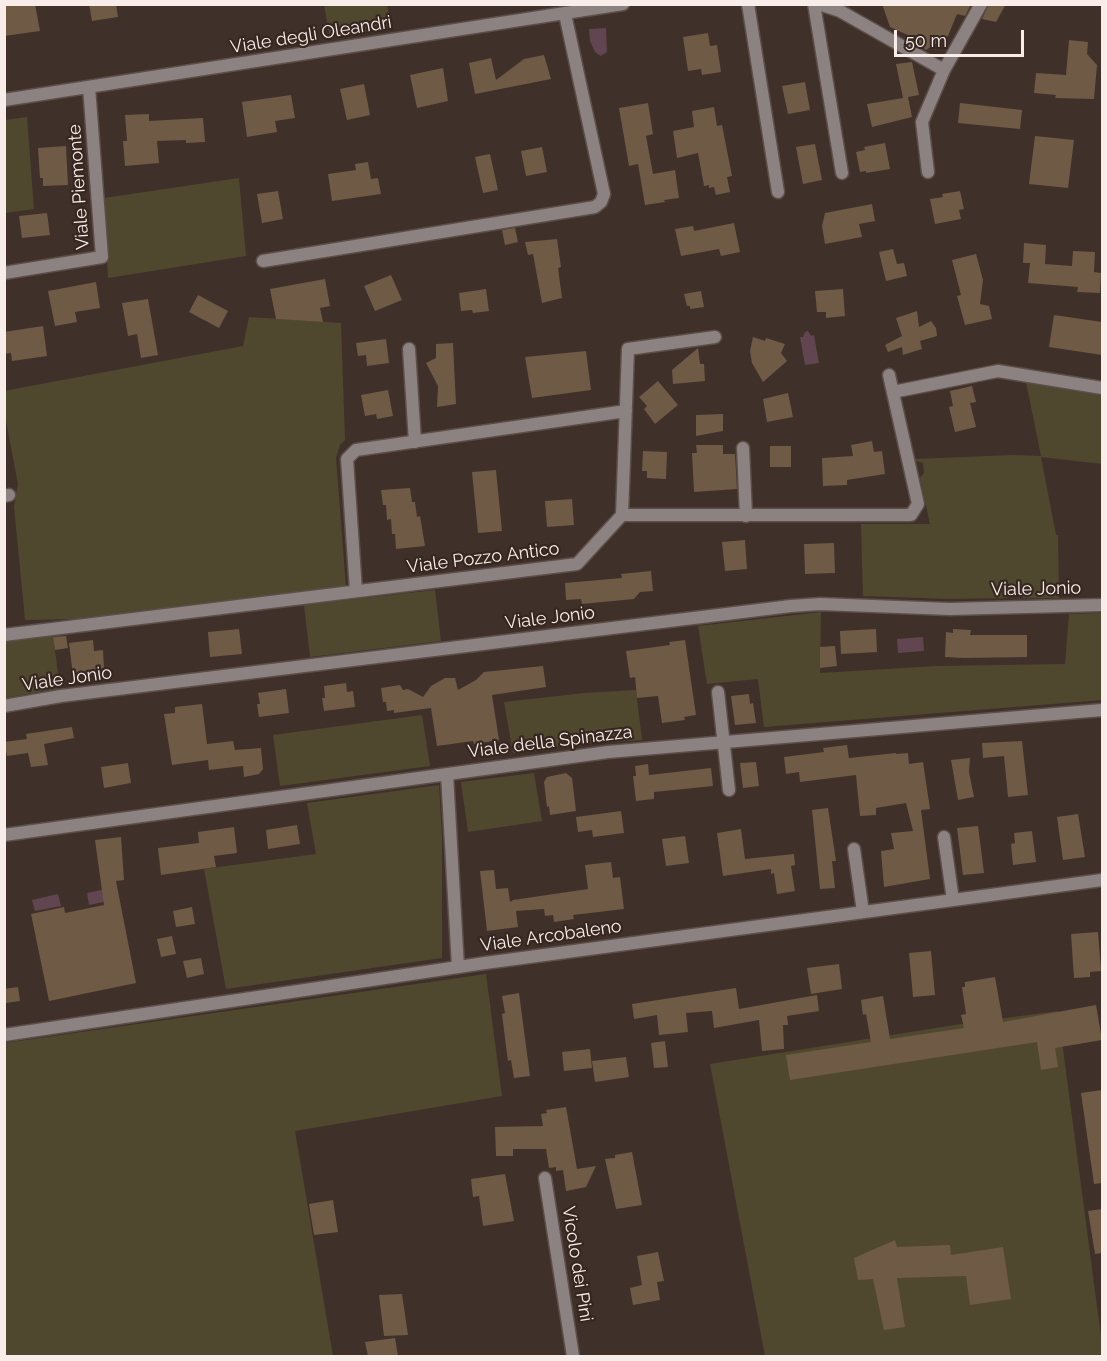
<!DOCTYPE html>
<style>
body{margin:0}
#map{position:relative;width:1107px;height:1361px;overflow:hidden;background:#40302a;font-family:Raleway,sans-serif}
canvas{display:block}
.frame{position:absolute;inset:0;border:6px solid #f8ede9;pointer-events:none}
.scale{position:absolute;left:894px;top:30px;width:130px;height:27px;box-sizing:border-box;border:3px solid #f8ede9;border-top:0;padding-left:8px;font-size:18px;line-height:21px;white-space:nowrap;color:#f8ede9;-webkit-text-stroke:4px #362720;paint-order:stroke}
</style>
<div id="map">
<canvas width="1107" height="1361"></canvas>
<div class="frame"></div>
<div class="scale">50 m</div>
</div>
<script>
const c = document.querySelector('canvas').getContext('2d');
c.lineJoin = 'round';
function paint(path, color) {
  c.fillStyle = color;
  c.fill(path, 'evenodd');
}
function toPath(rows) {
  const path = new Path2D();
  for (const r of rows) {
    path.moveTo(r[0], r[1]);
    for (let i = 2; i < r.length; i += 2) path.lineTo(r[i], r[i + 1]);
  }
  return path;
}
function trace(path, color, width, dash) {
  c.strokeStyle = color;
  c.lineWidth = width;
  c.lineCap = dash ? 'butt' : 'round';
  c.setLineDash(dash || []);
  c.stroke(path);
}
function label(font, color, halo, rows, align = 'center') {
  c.font = font + ' Raleway,sans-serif';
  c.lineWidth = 4.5;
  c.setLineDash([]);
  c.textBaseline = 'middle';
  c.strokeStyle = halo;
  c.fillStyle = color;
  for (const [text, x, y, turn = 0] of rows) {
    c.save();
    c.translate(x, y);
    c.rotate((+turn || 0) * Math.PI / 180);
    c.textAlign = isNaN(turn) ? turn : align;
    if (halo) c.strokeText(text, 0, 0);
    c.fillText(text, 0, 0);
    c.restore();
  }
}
paint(toPath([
 [324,5,387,5,391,28,330,38],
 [27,117,34,209,5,213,5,120],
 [239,178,246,256,108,278,104,198],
 [249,317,341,323,345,440,340,445,336,458,346,588,81,619,25,620,14,506,18,484,5,416,4,391,243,346],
 [1026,382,1102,394,1102,464,1041,457,1056,535,1058,535,1059,598,1023,598,1019,591,1009,591,1007,598,950,599,863,596,861,524,930,524,920,478,924,473,923,463,916,461,915,459,1013,455,1041,456],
 [435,590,441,641,310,657,304,605],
 [821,612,820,673,936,666,1065,664,1069,614,1102,613,1102,700,764,727,758,679,707,684,698,626],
 [53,636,60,688,5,698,5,642],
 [636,690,642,740,567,745,513,753,504,702,584,693],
 [422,715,430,766,280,786,273,735],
 [534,773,542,821,468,832,461,782],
 [439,785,442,837,442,958,226,989,204,869,316,854,307,803],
 [486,974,502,1096,295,1131,333,1356,6,1356,4,1351,5,1043],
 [1058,1011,1102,1344,1102,1356,765,1356,710,1064,961,1024]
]), '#4f482f');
paint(toPath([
 [606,28,607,52,601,56,595,52,590,41,589,29],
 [808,331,811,336,814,335,819,363,805,365,800,337,803,337,805,332],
 [923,637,924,651,898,653,897,639],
 [115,887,118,899,89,905,87,893],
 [58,894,61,906,35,911,32,900]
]), '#614550');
paint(toPath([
 [4,4,35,4,40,31,4,36],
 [89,4,116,4,118,17,92,21],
 [882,4,971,4,965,16,957,14,948,36,926,50,910,36,890,27],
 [989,4,1006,4,996,22,982,19],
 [708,33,710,46,717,45,721,72,702,75,701,69,688,71,683,37],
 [1069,40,1088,42,1087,54,1097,65,1094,99,1055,98,1056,95,1034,93,1036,73,1066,75],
 [544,55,551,79,475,94,469,63,491,58,496,80,524,59],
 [912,62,919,95,908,97,912,117,872,127,867,104,903,98,896,64],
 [443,68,448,101,417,108,410,75],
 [805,82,810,110,788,114,782,86],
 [364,84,370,115,347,120,340,89],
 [291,95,295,118,275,121,277,132,247,137,242,102],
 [648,103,653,134,646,136,653,174,675,170,679,198,664,200,665,202,645,205,638,164,629,166,619,108],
 [960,103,1022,110,1020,129,958,123],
 [714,107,717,126,722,125,732,176,727,177,730,192,716,195,714,187,709,188,709,185,704,186,698,153,677,158,673,131,694,127,692,111],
 [149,114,149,121,203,118,205,142,186,143,186,140,157,141,159,163,125,166,123,141,127,141,125,115],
 [1035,136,1074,140,1068,188,1029,184],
 [885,143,890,169,866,173,866,171,860,172,856,152,865,150,864,147],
 [815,144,822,180,803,184,796,147],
 [66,146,68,185,43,186,43,178,40,178,38,148],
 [542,147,547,172,526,176,521,151],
 [490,154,498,190,483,193,475,157],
 [368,162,371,179,378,178,381,194,332,201,328,174,356,170,355,164],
 [278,191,283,219,262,223,257,194],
 [960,191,964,209,959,210,961,219,935,224,930,199,943,197,942,194],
 [872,204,875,221,859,224,862,237,825,244,822,226,825,213],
 [47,213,50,235,22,238,19,216],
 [734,223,740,252,721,256,719,249,681,256,675,229,693,226,694,231],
 [515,228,518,242,505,245,502,230],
 [557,239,561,267,558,268,562,298,542,303,533,254,528,255,525,242],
 [1024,243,1046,245,1045,264,1072,266,1073,251,1095,252,1094,272,1101,273,1100,293,1077,292,1078,287,1028,283,1030,263,1023,263],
 [893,249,897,264,904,263,907,276,886,281,879,252],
 [976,254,983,280,980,304,989,306,992,319,965,325,957,296,961,295,952,260],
 [391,275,402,300,375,311,364,286],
 [325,279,330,306,320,308,323,322,276,319,270,289],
 [96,282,100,308,75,312,77,322,55,326,48,291],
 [486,289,489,311,473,313,472,310,461,311,459,293],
 [843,289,845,316,826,318,826,312,817,312,815,291],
 [701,291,704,307,690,309,690,306,687,306,684,294],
 [198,295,228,311,219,328,189,312],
 [148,299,158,355,141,358,137,334,128,336,122,303],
 [917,311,919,327,931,321,936,328,937,336,920,341,922,349,903,355,902,347,888,352,885,345,902,336,896,318],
 [1054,315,1102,322,1102,355,1049,347],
 [43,326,47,356,12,361,11,353,4,354,4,332],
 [753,337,765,341,766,338,785,344,781,353,787,361,763,382,752,363,750,351],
 [386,339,389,363,367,366,366,355,358,356,356,343],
 [453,343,456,404,437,407,438,386,426,363,436,358,436,344],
 [698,348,700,364,704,364,705,381,673,384,672,370],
 [586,351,591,390,532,398,525,357],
 [658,381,678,405,655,424,644,409,647,406,639,397],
 [972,386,976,402,970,403,976,427,955,432,949,407,953,406,950,391],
 [388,390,393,416,377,419,376,414,365,416,361,395],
 [788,393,793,417,767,422,763,399],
 [723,414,723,431,696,436,696,415],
 [872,441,874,452,882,451,885,474,847,480,847,485,823,486,822,458,853,456,851,445],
 [696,445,723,445,723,454,735,454,737,489,694,492,692,453,697,453],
 [770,446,791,446,791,467,770,467],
 [643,451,667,452,666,479,647,478,647,471,642,471],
 [496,470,502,531,478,533,472,472],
 [410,488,412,502,415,502,417,517,420,516,425,546,396,549,395,534,392,534,391,519,387,520,386,505,383,505,381,490],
 [572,499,574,525,547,527,545,501],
 [745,540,747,569,725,571,722,542],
 [834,543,835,573,805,574,804,544],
 [651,571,653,591,640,592,634,599,582,604,581,599,566,600,565,583,622,578,621,574],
 [239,629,242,654,210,657,208,632],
 [876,629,877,652,841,654,840,631],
 [953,629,971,630,970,635,1027,635,1027,657,964,658,945,657,946,632,953,633],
 [66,636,68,648,55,650,53,637],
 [93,640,94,651,103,650,104,668,73,675,69,643],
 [685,640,696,715,684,717,685,720,662,723,658,696,637,698,635,677,630,678,626,651,670,645,669,642],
 [835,646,837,666,820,668,820,647],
 [543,666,546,687,492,695,499,740,474,744,473,741,437,746,431,708,394,713,394,710,387,711,386,702,383,702,381,688,400,685,403,690,408,689,423,697,431,686,445,678,455,678,458,690,476,680,484,672],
 [346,683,347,692,353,691,355,707,324,711,322,698,325,698,324,686],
 [286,689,289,713,259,717,257,704,260,704,258,693],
 [749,694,750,704,753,703,756,723,735,725,731,696],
 [202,704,207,744,233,741,235,750,261,748,263,769,259,774,244,777,243,766,209,770,208,760,172,765,164,714,175,713,175,707],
 [72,727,74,738,44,744,48,765,31,767,28,753,7,756,4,742,27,739,26,734],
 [1022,741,1028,795,1008,797,1004,756,983,758,982,743],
 [847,745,849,758,896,753,896,754,908,753,909,764,923,762,930,809,921,810,930,879,884,887,881,851,894,849,891,833,913,831,906,803,876,808,876,815,860,816,856,775,800,782,799,772,786,774,784,757,824,752,823,748],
 [970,758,969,772,974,797,958,800,951,760],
 [756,762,759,786,743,788,740,763],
 [128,763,131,783,104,788,101,767],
 [648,764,649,775,711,768,713,786,654,792,654,799,636,801,633,776,636,776,635,766],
 [566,773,572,778,576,811,550,815,549,806,547,807,544,782,547,777],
 [828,808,836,861,832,861,835,888,820,889,812,810],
 [621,811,624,833,593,837,592,830,578,832,576,817],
 [1078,814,1085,857,1063,860,1057,817],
 [297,825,300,844,268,849,266,830],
 [978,826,984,873,963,875,957,828],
 [234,827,237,853,214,856,216,867,161,875,158,848,199,843,198,832],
 [741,829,745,859,794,854,795,865,791,866,795,891,777,894,774,873,771,874,771,869,723,876,717,833],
 [1032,831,1036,862,1013,865,1011,844,1015,843,1014,833],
 [685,836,689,863,666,866,662,839],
 [121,837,124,880,116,881,136,983,49,1001,31,914,64,907,65,913,104,905,95,840],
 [611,862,613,878,620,877,624,909,573,915,574,919,554,922,553,915,545,916,544,909,516,911,518,927,487,931,480,871,494,870,496,889,508,888,510,902,513,900,588,889,585,865],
 [192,907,195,924,176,927,173,911],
 [1098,932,1101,971,1090,972,1090,977,1074,978,1071,934],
 [172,936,176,954,161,957,157,939],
 [931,951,935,995,913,997,909,953],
 [201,958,204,974,187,978,183,961],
 [839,964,842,989,811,994,807,968],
 [995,977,1003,1022,1096,1005,1102,1040,1055,1048,1058,1067,1041,1070,1037,1042,790,1080,786,1055,871,1042,866,1014,863,1015,861,1000,883,996,890,1039,964,1028,961,1015,966,1014,962,987,965,987,965,982],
 [18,987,20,1001,6,1003,4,989],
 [736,988,739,1009,817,995,819,1011,787,1016,788,1025,783,1025,784,1049,762,1051,759,1020,714,1028,712,1011,686,1013,688,1032,659,1035,657,1015,634,1019,632,1004],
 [519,993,530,1076,514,1078,511,1060,508,1061,506,1046,502,1014,505,1013,502,996],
 [665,1041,668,1067,654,1068,651,1043],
 [590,1049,592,1068,564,1071,562,1052],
 [626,1057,629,1077,595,1082,592,1061],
 [1102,1090,1102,1183,1094,1184,1081,1093],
 [566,1107,577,1169,596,1166,586,1187,566,1191,563,1170,556,1171,556,1167,549,1168,546,1149,513,1149,513,1156,496,1156,495,1127,543,1126,541,1114,547,1113,546,1110],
 [632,1152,642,1205,616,1209,605,1159,615,1158,615,1155],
 [505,1174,514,1221,483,1226,479,1196,473,1197,471,1179],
 [333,1200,338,1232,314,1235,309,1204],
 [1102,1209,1102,1253,1095,1254,1088,1211],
 [895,1240,897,1247,950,1245,951,1255,1003,1247,1011,1299,970,1305,966,1276,897,1278,905,1327,884,1330,873,1279,858,1280,854,1258],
 [658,1252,664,1281,657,1282,660,1300,633,1305,630,1288,642,1285,637,1256],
 [402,1294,408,1335,384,1336,379,1295],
 [395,1338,398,1356,368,1356,365,1342]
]), '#6e5a45');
const minor = toPath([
 [748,4,778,192],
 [814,4,842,173],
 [819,4,840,11,944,70,922,122,928,172],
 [944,70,981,4],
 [4,100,623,4],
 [263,261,595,207,601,202,604,194,565,14],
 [4,273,102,257,89,87],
 [409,349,415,442],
 [893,392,998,371,1102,388],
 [743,448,746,516],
 [4,496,9,495],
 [622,515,628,349,715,337],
 [356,591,347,459,356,450,626,411],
 [4,635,577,564,622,515,911,515,918,504,889,375],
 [718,692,729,790],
 [4,706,61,696,791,606,820,604,950,609,1102,605],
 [447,774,458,967],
 [4,835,608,752,1102,710],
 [944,837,953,900],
 [854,849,863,912],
 [4,1035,485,963,1102,880],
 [545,1178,573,1356]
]);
trace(minor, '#5d4e49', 15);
trace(minor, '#8b8281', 12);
label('18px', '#f8ede9', '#362720', [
 ["Viale degli Oleandri",311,35,-9],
 ["Viale Piemonte",79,187,-94],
 ["Viale Pozzo Antico",483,558,-7],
 ["Viale Jonio",1036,589,-1],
 ["Viale Jonio",550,618,-7],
 ["Viale Jonio",67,679,-8],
 ["Viale della Spinazza",550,742,-7],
 ["Viale Arcobaleno",551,936,-8],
 ["Vicolo dei Pini",577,1264,81]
]);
</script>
